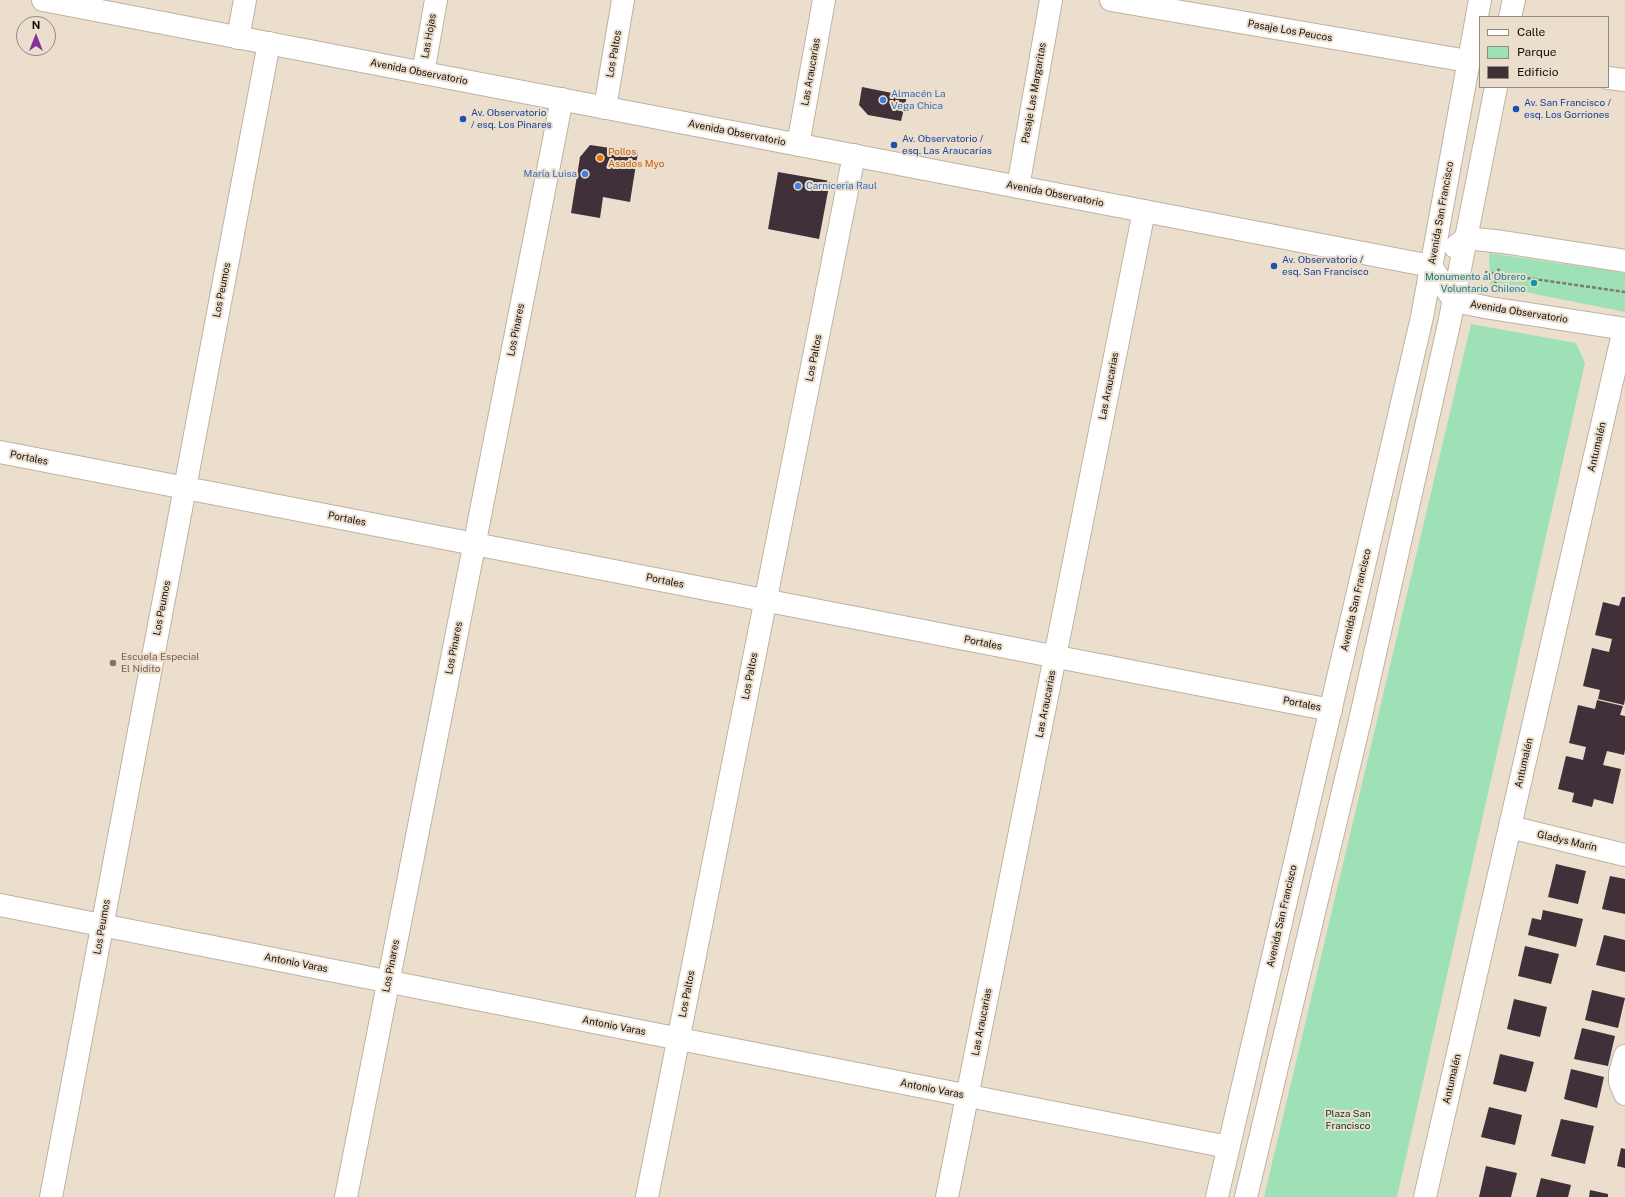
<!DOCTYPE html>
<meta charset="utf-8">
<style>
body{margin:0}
#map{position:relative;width:1625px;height:1197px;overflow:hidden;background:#ebdecd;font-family:"Public Sans",sans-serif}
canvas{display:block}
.legend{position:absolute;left:1479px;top:16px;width:130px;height:72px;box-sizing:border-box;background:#ebdecd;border:1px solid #948a7e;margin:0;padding:5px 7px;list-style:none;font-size:12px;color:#110d08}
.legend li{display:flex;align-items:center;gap:8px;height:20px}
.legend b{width:20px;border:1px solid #948a7e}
.north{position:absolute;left:16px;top:16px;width:40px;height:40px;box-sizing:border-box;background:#ebdecd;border:1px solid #948a7e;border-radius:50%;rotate:0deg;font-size:11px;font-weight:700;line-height:16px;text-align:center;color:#110d08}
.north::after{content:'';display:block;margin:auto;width:14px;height:18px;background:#89309d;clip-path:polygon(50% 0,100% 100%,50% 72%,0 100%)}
</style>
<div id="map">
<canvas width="1625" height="1197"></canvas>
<ul class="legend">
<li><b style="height:5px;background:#fff"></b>Calle</li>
<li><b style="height:11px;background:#9ee1b7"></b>Parque</li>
<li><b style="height:11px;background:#3f3039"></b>Edificio</li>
</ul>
<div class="north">N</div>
</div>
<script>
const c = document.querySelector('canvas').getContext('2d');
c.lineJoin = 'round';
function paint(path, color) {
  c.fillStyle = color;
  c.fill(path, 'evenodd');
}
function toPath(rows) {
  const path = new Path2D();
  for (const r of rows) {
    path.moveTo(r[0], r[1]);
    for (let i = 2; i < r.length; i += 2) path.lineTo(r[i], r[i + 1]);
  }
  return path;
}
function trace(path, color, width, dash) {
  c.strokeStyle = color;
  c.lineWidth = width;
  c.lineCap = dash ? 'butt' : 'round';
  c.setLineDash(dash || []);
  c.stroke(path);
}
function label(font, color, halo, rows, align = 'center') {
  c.font = font + ' "Public Sans",sans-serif';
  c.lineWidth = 4;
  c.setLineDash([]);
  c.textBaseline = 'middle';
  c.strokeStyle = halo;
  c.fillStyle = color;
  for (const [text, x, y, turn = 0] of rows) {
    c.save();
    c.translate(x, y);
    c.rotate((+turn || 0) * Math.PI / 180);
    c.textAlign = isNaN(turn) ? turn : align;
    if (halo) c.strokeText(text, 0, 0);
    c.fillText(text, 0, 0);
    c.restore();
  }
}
paint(toPath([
 [1489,253,1625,273,1625,312,1490,285],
 [1471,324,1576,343,1585,363,1397,1197,1264,1197]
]), '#9ee1b7');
paint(toPath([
 [862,87,907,96,901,121,868,115,859,105],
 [590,145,638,152,630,202,603,197,600,218,571,213,580,157],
 [778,172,830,181,819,239,768,229],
 [1622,597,1625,597,1625,699,1624,705,1598,699,1600,690,1583,686,1592,648,1609,652,1612,639,1595,635,1603,602,1619,606],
 [1597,700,1623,706,1620,715,1625,716,1625,750,1624,755,1607,751,1603,765,1621,769,1613,804,1594,799,1592,807,1572,802,1574,793,1558,789,1566,756,1583,760,1586,747,1569,743,1578,705,1595,709],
 [1556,864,1586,871,1578,904,1548,897],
 [1610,876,1625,879,1625,914,1602,909],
 [1543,910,1583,919,1576,947,1528,935,1532,918,1541,920],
 [1604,935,1625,940,1625,972,1596,965],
 [1525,946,1559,954,1551,984,1518,976],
 [1592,990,1625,998,1618,1028,1585,1020],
 [1514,999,1547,1007,1540,1037,1507,1029],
 [1582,1028,1615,1036,1608,1066,1574,1059],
 [1500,1054,1534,1062,1526,1092,1493,1084],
 [1571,1069,1604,1077,1597,1108,1564,1099],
 [1489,1107,1522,1115,1515,1145,1481,1137],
 [1561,1119,1594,1126,1585,1164,1551,1156],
 [1621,1148,1625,1149,1625,1168,1617,1166],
 [1486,1166,1517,1173,1511,1197,1479,1197],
 [1541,1178,1571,1185,1568,1197,1536,1197],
 [1590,1190,1608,1194,1608,1197,1589,1197]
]), '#3f3039');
const minor = toPath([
 [1111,0,1468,61],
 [238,38,245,0],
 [423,73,436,0],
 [1608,78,1625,80],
 [605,108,623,0],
 [798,145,824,0],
 [1018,187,1051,0],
 [0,452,1331,710],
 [1510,827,1625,855],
 [0,905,1228,1147],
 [1625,1056,1620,1073,1620,1082,1625,1094],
 [51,1197,269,43],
 [346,1197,562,99],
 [647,1197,854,155],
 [947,1197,1144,211],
 [1425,1197,1624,329]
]);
const secondary = toPath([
 [43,0,1431,266,1454,301,1490,308,1625,329],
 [1510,17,1514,0],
 [1455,247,1466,238,1503,242,1625,261],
 [1217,1197,1422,317,1480,0],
 [1246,1197,1361,716,1449,324,1496,87]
]);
trace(minor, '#beb2a2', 24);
trace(secondary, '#beb2a2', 24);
trace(toPath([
 [1485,272,1625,292],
 [1495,284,1499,268]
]), '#82796e', 2.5, [4, 2]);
trace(minor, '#fff', 22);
trace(secondary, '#fff', 22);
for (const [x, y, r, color] of [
 [883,100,4,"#3f7fe0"],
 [1516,109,4,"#1a4fb4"],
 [463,119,4,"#1a4fb4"],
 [894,145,4,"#1a4fb4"],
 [600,158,4,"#e8710a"],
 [585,174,4,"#3f7fe0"],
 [798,186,4,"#3f7fe0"],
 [1274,266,4,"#1a4fb4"],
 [1534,283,4,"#0f9aa8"],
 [113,663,4,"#8d6e63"]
]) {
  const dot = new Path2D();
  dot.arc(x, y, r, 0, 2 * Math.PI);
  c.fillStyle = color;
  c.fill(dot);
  trace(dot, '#ebdecd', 1.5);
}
label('10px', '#110d08', '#ebdecd', [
 ["Pasaje Los Peucos",1290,31,10],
 ["Las Hojas",429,36,-80],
 ["Los Paltos",614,54,-80],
 ["Avenida Observatorio",419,72,11],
 ["Las Araucarias",811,72,-80],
 ["Pasaje Las Margaritas",1034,93,-80],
 ["Avenida Observatorio",737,133,11],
 ["Avenida Observatorio",1055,194,11],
 ["Avenida San Francisco",1441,213,-80],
 ["Los Peumos",222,290,-79],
 ["Avenida Observatorio",1519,312,9],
 ["Los Pinares",516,330,-79],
 ["Los Paltos",814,358,-79],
 ["Las Araucarias",1109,386,-79],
 ["Antumalén",1597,447,-77],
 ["Portales",29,458,11],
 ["Portales",347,519,11],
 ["Portales",665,581,11],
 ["Avenida San Francisco",1356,600,-77],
 ["Los Peumos",162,608,-79],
 ["Portales",983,643,11],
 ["Los Pinares",454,648,-79],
 ["Los Paltos",750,676,-79],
 ["Las Araucarias",1046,704,-79],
 ["Portales",1302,704,11],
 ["Antumalén",1524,763,-77],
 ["Gladys Marín",1567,841,13],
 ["Avenida San Francisco",1282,916,-77],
 ["Los Peumos",102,927,-80],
 ["Antonio Varas",296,963,11],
 ["Los Pinares",391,966,-79],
 ["Los Paltos",687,994,-79],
 ["Las Araucarias",982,1022,-79],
 ["Antonio Varas",614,1026,11],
 ["Antumalén",1452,1079,-77],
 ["Antonio Varas",932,1089,11]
]);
label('10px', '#366cbe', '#ebdecd', [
 ["Almacén La",891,94],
 ["Vega Chica",891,106],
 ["María Luisa",577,174,"right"],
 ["Carniceria Raul",806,186]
], 'left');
label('10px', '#164399', '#ebdecd', [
 ["Av. San Francisco /",1524,103],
 ["esq. Los Gorriones",1524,115],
 ["Av. Observatorio",471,113],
 ["/ esq. Los Pinares",471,125],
 ["Av. Observatorio /",902,139],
 ["esq. Las Araucarias",902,151],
 ["Av. Observatorio /",1282,260],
 ["esq. San Francisco",1282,272]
], 'left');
label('10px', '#c56008', '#ebdecd', [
 ["Pollos",608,152],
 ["Asados Myo",608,164]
], 'left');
label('10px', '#0d838f', '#ebdecd', [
 ["Monumento al Obrero",1526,277],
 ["Voluntario Chileno",1526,289]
], 'right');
label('10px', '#785e54', '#ebdecd', [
 ["Escuela Especial",121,657],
 ["El Nidito",121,669]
], 'left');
label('10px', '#00371d', '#ebdecd', [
 ["Plaza San",1348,1114],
 ["Francisco",1348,1126]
]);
</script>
